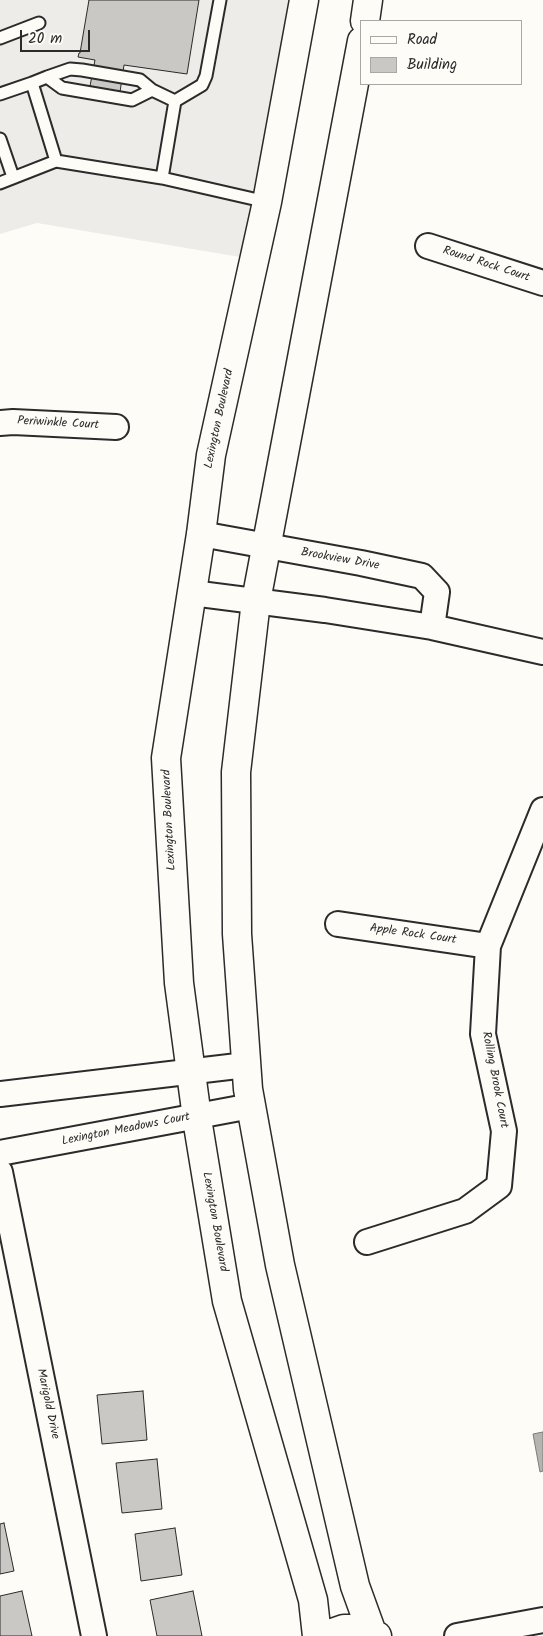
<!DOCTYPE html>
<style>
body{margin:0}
#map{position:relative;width:543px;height:1636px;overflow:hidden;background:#fdfcf7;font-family:Kalam,sans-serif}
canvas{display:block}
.legend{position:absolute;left:360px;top:20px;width:162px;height:65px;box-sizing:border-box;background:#fdfcf7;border:1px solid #a9a8a5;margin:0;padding:6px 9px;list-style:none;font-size:15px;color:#2b2b2b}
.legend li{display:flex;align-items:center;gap:10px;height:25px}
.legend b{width:25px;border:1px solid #a9a8a5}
.scale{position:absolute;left:20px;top:30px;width:70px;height:22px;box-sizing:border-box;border:2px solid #2b2b2b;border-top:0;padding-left:6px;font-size:15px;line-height:18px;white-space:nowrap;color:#2b2b2b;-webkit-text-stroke:4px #fdfcf7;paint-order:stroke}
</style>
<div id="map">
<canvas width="543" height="1636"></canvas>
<ul class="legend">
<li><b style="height:6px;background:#fdfcf7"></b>Road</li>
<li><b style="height:14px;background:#c9c8c4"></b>Building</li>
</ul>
<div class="scale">20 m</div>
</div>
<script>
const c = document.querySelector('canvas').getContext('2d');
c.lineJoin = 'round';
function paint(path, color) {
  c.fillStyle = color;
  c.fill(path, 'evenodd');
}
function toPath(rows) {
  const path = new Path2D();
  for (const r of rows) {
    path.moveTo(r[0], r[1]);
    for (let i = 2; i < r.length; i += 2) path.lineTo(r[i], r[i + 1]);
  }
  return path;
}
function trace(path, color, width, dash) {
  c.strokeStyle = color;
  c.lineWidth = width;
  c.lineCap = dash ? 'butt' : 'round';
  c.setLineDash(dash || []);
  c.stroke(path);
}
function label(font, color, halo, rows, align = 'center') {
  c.font = font + ' Kalam,sans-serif';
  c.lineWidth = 4;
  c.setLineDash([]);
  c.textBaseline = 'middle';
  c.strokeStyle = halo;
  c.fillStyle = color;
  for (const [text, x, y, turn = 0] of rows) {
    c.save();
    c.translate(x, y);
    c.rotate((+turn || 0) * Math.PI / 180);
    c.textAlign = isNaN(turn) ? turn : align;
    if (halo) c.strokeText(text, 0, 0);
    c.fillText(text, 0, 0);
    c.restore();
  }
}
paint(toPath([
 [0,0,288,0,246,258,37,223,0,234]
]), '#edece8');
const water = toPath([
 [543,1432,543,1471,540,1472,533,1434,543,1432]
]);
paint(water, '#b5b4b1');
trace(water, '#7e7d7b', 1);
const building = toPath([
 [89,0,199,0,187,74,124,65,120,92,90,86,95,60,78,57,79,53,80,53,89,0],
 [143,1391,147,1440,102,1444,97,1395,143,1391],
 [157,1459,162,1509,122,1513,116,1463,157,1459],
 [4,1523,14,1571,0,1574,0,1524,4,1523],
 [175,1528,182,1575,141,1581,135,1534,175,1528],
 [22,1591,32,1636,0,1636,0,1596,22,1591],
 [193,1591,202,1636,157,1636,150,1600,193,1591]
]);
paint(building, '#c9c8c4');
trace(building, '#2b2b2b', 1);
const lane = toPath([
 [0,38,39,23],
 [47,77,70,69,82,70,140,80,152,90],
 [32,83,47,77,62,88,132,100,152,90,175,101],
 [0,94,32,83,56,161],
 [0,139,13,177],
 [162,178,175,101,202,85,206,76,220,0],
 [0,183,56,161,162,178,267,202]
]);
const street = toPath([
 [428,246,543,283],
 [0,423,13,422,116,427],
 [201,534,361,563,422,576,437,592,432,627],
 [192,593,325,610,432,627,543,652],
 [338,924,488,946],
 [0,1094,246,1065],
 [0,1153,251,1106],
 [0,1172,94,1636],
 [367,1242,465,1211,499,1186,504,1131,483,1034,488,946,543,810],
 [457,1636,543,1620]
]);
const secondary = toPath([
 [304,0,267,202,211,455,201,534,166,758,179,983,198,1125,227,1301,313,1600,317,1636],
 [365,21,368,0],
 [362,41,256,601,236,772,237,934,248,1089,280,1265,355,1586,372,1633],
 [324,1636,344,1629,358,1629,377,1636]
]);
trace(lane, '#2b2b2b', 15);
trace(street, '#2b2b2b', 28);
trace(secondary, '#2b2b2b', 31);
trace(lane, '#fdfcf7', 11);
trace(street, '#fdfcf7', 24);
trace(secondary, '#fdfcf7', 28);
label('12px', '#2b2b2b', '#fdfcf7', [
 ["Round Rock Court",486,265,18],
 ["Lexington Boulevard",220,419,-78],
 ["Periwinkle Court",58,424,3],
 ["Brookview Drive",340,560,10],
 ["Lexington Boulevard",170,820,-93],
 ["Apple Rock Court",413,935,8],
 ["Rolling Brook Court",494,1080,79],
 ["Lexington Meadows Court",126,1130,-11],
 ["Lexington Boulevard",214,1222,80],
 ["Marigold Drive",47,1404,78]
]);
</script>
